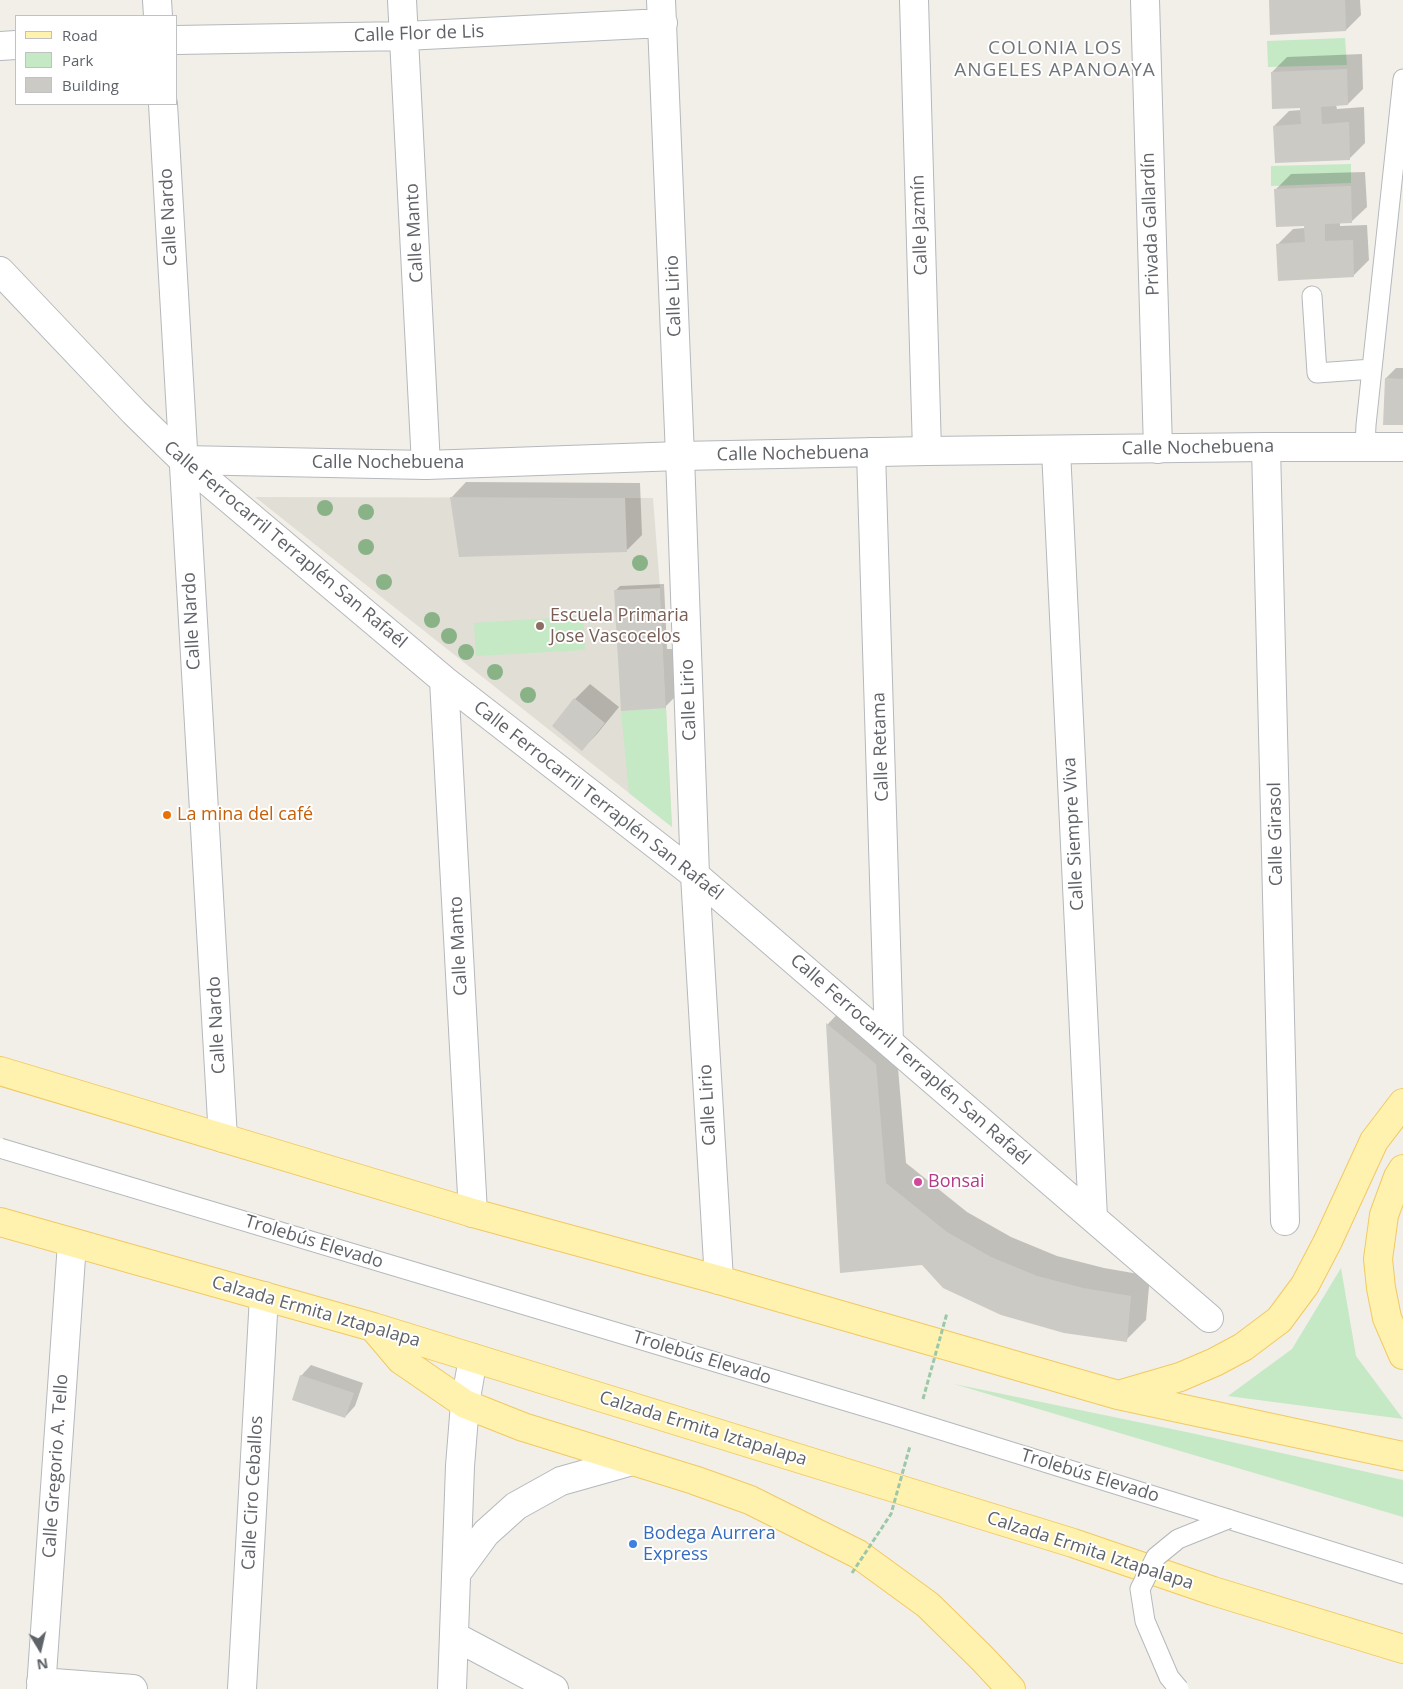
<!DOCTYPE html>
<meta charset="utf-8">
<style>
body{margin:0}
#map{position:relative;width:1403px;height:1689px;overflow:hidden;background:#f1efe8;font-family:"Open Sans",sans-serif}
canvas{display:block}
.legend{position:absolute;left:15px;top:15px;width:162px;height:90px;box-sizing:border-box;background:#fff;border:1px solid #bfc1c3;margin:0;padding:6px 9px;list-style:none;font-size:15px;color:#5f6368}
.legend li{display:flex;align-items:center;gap:10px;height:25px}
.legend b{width:25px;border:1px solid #bfc1c3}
.north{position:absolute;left:15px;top:1624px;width:50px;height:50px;-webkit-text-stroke:4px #fff;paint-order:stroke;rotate:171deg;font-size:14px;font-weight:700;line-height:20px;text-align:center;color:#5f6368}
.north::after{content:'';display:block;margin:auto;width:18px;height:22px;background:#5f6368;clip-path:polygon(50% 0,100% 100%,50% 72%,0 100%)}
</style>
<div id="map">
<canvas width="1403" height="1689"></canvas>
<ul class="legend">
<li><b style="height:6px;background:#fff2af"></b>Road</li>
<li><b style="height:14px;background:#c5e8c5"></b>Park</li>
<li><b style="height:14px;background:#cccac5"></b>Building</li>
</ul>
<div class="north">N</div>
</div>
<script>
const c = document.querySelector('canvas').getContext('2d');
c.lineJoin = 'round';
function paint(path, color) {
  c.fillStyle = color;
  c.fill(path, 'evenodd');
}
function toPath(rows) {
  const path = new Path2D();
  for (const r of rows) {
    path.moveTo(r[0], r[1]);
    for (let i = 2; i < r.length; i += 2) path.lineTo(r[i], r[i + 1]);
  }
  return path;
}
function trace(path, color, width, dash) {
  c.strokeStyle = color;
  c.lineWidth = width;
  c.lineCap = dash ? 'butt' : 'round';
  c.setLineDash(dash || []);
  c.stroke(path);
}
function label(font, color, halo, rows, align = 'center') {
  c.font = font + ' "Open Sans",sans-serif';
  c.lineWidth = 4;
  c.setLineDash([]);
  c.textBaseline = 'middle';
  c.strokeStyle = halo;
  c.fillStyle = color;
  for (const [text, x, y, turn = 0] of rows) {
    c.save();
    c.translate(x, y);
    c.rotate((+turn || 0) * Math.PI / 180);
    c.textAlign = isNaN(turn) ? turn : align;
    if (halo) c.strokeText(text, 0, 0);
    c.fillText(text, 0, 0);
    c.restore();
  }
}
paint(toPath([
 [255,497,653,498,660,588,672,827]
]), '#e1ded6');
paint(toPath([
 [1345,38,1347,65,1268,67,1267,41],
 [1351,164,1351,183,1271,186,1271,166],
 [583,616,585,650,476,656,474,623],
 [666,708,672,827,629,793,621,711],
 [1341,1268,1356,1356,1403,1419,1228,1396,1292,1349],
 [954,1384,1191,1433,1403,1480,1403,1517]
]), '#c5e8c5');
paint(toPath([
 [1270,0,1360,0,1361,15,1346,30],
 [1362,54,1363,89,1348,104,1336,105,1337,109,1364,107,1365,143,1350,158,1274,126,1289,111,1302,110,1301,106,1272,72,1287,57],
 [1365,172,1367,207,1351,222,1340,223,1340,226,1367,225,1369,260,1353,276,1278,244,1293,229,1305,228,1305,224,1276,189,1291,174],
 [1396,368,1403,368,1403,424,1386,378],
 [466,482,640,483,642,535,627,550,451,498],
 [664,584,667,649,678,649,681,691,665,707,615,591,620,586],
 [590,684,619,707,597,734,582,749,575,699],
 [847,1004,896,1044,906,1163,967,1212,1011,1237,1057,1256,1104,1268,1150,1276,1146,1320,1126,1340,923,1264,841,1271,828,1024],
 [311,1365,363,1383,355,1406,345,1417,301,1376]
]), '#0003');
paint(toPath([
 [1269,0,1345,0,1346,31,1270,35],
 [1347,69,1348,105,1321,107,1322,124,1349,122,1350,160,1275,163,1273,126,1301,124,1300,108,1272,109,1271,72],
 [1351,186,1352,223,1325,224,1325,241,1353,240,1354,277,1278,281,1276,244,1305,242,1304,226,1276,227,1274,189],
 [1385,378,1403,379,1403,425,1383,425],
 [450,497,625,498,627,552,459,557],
 [660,588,666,708,621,711,614,590],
 [574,698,605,723,582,751,552,726],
 [826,1023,876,1064,886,1183,947,1232,991,1257,1037,1276,1083,1288,1131,1296,1127,1342,1064,1333,1001,1315,943,1288,922,1265,840,1273],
 [300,1375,354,1393,345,1418,292,1400]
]), '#cccac5');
const service = toPath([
 [1312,296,1317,373,1372,369],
 [1365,447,1366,425,1403,79],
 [1228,1519,1403,1574]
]);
const minor = toPath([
 [157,0,158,16],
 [402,0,426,465],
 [661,0,680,456,695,875,719,1280],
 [914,0,927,451],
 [1145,0,1158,449],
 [176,40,405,36,663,23],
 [0,46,16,45],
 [163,104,223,1138],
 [1266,447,1285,1221],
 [1056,450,1093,1218],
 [871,452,889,1042],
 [183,460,444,680,695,875,1209,1318],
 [444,680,473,1213],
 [456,1574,486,1533,516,1506,561,1481,632,1461],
 [454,1636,554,1689],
 [41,1682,133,1689],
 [41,1689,72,1243],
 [242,1689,264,1296],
 [452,1689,460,1466,465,1404,473,1358]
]);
const tertiary = toPath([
 [0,271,134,412,183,460,426,465,680,456,927,451,1266,447,1403,447]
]);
const primary = toPath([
 [0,1071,473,1213,719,1280,1118,1395,1403,1456],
 [1403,1169,1398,1177,1384,1215,1378,1259,1381,1288,1387,1318,1403,1355],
 [0,1222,373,1327,1073,1543,1213,1591,1403,1649],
 [373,1327,401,1360,465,1404,523,1427,694,1480,750,1500,858,1554,928,1605,982,1658,1011,1689],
 [1122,1394,1180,1377,1215,1362,1243,1347,1279,1320,1305,1285,1328,1241,1374,1141,1403,1103]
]);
trace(service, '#b5b8bc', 21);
trace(minor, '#b5b8bc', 30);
trace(tertiary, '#b5b8bc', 30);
trace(primary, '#f2c960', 30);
trace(service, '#fff', 19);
trace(minor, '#fff', 28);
trace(tertiary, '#fff', 28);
trace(primary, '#fff2af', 28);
const serviceBridge = toPath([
 [0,1148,886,1413,1228,1519],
 [1179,1689,1169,1677,1145,1621,1140,1589,1156,1557,1178,1539,1228,1519]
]);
trace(serviceBridge, '#b5b8bc', 21, []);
trace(toPath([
 [923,1399,947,1313],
 [852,1573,891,1514,910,1446]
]), '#9cc7a9', 3, [5, 2.5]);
trace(serviceBridge, '#fff', 19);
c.fillStyle = '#89b387';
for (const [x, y] of [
 [325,508],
 [366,512],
 [366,547],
 [640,563],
 [384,582],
 [432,620],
 [449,636],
 [466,652],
 [495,672],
 [528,695]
]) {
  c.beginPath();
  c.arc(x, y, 8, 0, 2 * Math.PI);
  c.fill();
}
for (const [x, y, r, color] of [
 [540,626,5,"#8d6e63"],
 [167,815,5,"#e8710a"],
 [918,1182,5,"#d1479c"],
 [633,1544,5,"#3f7fe0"]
]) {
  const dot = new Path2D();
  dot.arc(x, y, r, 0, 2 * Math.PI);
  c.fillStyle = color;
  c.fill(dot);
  trace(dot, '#fff', 2);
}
label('18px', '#5f6368', '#fff', [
 ["Calle Flor de Lis",419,34,-2],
 ["Calle Nardo",169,217,-93],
 ["Privada Gallardín",1151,224,-92],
 ["Calle Jazmín",920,225,-92],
 ["Calle Manto",415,233,-93],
 ["Calle Lirio",674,296,-92],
 ["Calle Nochebuena",1198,448,-1],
 ["Calle Nochebuena",793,454,-1],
 ["Calle Nochebuena",388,463],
 ["Calle Ferrocarril Terraplén San Rafaél",285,545,40],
 ["Calle Nardo",192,621,-93],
 ["Calle Lirio",689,700,-92],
 ["Calle Retama",881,747,-92],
 ["Calle Ferrocarril Terraplén San Rafaél",598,801,38],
 ["Calle Siempre Viva",1074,834,-93],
 ["Calle Girasol",1276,834,-91],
 ["Calle Manto",459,946,-93],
 ["Calle Nardo",217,1025,-93],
 ["Calle Ferrocarril Terraplén San Rafaél",910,1060,41],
 ["Calle Lirio",708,1105,-93],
 ["Trolebús Elevado",314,1242,17],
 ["Calzada Ermita Iztapalapa",316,1312,16],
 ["Trolebús Elevado",702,1358,17],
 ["Calzada Ermita Iztapalapa",703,1429,17],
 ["Calle Gregorio A. Tello",56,1466,-86],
 ["Trolebús Elevado",1090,1476,17],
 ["Calle Ciro Ceballos",253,1493,-87],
 ["Calzada Ermita Iztapalapa",1090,1551,18]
]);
label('18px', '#785e54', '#fff', [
 ["Escuela Primaria",550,616],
 ["Jose Vascocelos",550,637]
], 'left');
label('18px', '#c56008', '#fff', [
 ["La mina del café",177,815]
], 'left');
label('18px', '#b23c85', '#fff', [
 ["Bonsai",928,1182]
], 'left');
label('18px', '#366cbe', '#fff', [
 ["Bodega Aurrera",643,1534],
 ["Express",643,1555]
], 'left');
c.letterSpacing = '1px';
label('19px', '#70757a', '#fff', [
 ["COLONIA LOS",1055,49],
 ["ANGELES APANOAYA",1055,71]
]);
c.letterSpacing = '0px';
</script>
